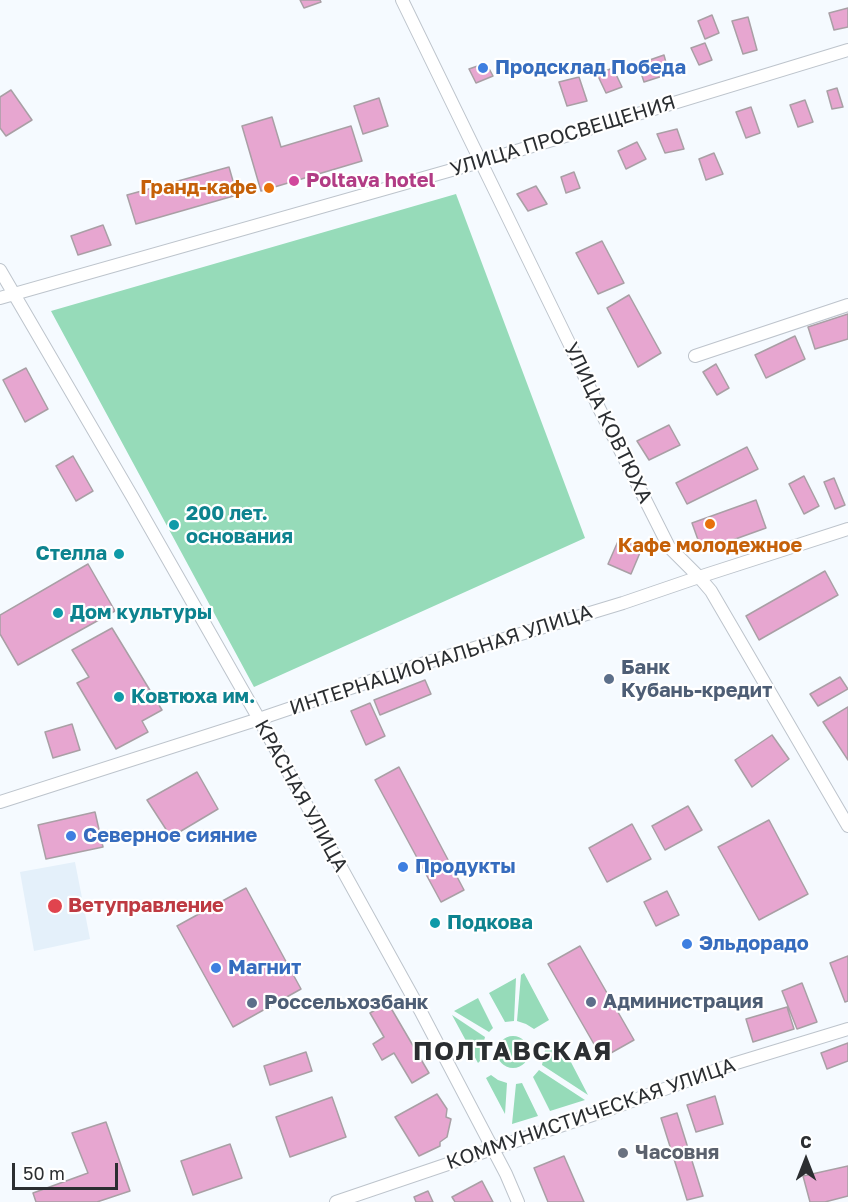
<!DOCTYPE html>
<meta charset="utf-8">
<style>
body{margin:0}
#map{position:relative;width:848px;height:1202px;overflow:hidden;background:#f5faff;font-family:"Golos Text",sans-serif}
canvas{display:block}
.north{position:absolute;left:776px;top:1130px;width:60px;height:60px;-webkit-text-stroke:4px #fff;paint-order:stroke;rotate:0deg;font-size:16px;font-weight:700;line-height:24px;text-align:center;color:#2b2e31}
.north::after{content:'';display:block;margin:auto;width:21px;height:27px;background:#2b2e31;clip-path:polygon(50% 0,100% 100%,50% 72%,0 100%)}
.scale{position:absolute;left:12px;top:1163px;width:106px;height:27px;box-sizing:border-box;border:3px solid #2b2e31;border-top:0;padding-left:8px;font-size:18px;line-height:21px;white-space:nowrap;color:#2b2e31;-webkit-text-stroke:4px #fff;paint-order:stroke}
</style>
<div id="map">
<canvas width="848" height="1202"></canvas>
<div class="north">С</div>
<div class="scale">50 m</div>
</div>
<script>
const c = document.querySelector('canvas').getContext('2d');
c.lineJoin = 'round';
function paint(path, color) {
  c.fillStyle = color;
  c.fill(path, 'evenodd');
}
function toPath(rows) {
  const path = new Path2D();
  for (const r of rows) {
    if (r.length === 3) {
      path.moveTo(r[0] + r[2], r[1]);
      path.arc(r[0], r[1], r[2], 0, 2 * Math.PI);
      continue;
    }
    path.moveTo(r[0], r[1]);
    for (let i = 2; i < r.length; i += 2) path.lineTo(r[i], r[i + 1]);
  }
  return path;
}
function trace(path, color, width, dash) {
  c.strokeStyle = color;
  c.lineWidth = width;
  c.lineCap = dash ? 'butt' : 'round';
  c.setLineDash(dash || []);
  c.stroke(path);
}
function label(font, color, halo, rows, align = 'center') {
  c.font = font + ' "Golos Text",sans-serif';
  c.lineWidth = 4.5;
  c.setLineDash([]);
  c.textBaseline = 'middle';
  c.strokeStyle = halo;
  c.fillStyle = color;
  for (const [text, x, y, turn = 0] of rows) {
    c.save();
    c.translate(x, y);
    c.rotate((+turn || 0) * Math.PI / 180);
    c.textAlign = isNaN(turn) ? turn : align;
    if (halo) c.strokeText(text, 0, 0);
    c.fillText(text, 0, 0);
    c.restore();
  }
}
paint(toPath([
 [75,862,90,939,34,951,20,872]
]), '#e4f0fa');
paint(toPath([
 [456,194,585,538,254,687,51,311],
 [524,973,549,1020,534,1029,526,1024,517,1021,521,975],
 [516,978,514,1021,505,1022,489,993],
 [478,998,493,1028,489,1032,454,1011],
 [452,1015,485,1037,482,1049,482,1059,478,1063],
 [513,1052,16],
 [560,1041,588,1095,542,1065,545,1050],
 [539,1070,585,1100,550,1111,533,1077],
 [491,1075,498,1080,507,1083,505,1114,486,1078],
 [522,1083,538,1116,512,1124,516,1084]
]), '#96dbb9');
const building = toPath([
 [300,0,320,0,321,2,304,8,300,0],
 [848,8,848,27,834,30,829,13,848,8],
 [712,15,719,33,705,39,698,21,712,15],
 [748,17,757,50,743,54,732,21,748,17],
 [705,43,712,60,699,65,691,48,705,43],
 [664,55,669,74,644,82,638,64,664,55],
 [486,63,493,76,476,83,469,69,486,63],
 [613,68,622,87,606,93,597,74,613,68],
 [579,77,587,101,567,106,559,82,579,77],
 [837,88,843,107,832,109,827,91,837,88],
 [11,90,32,120,6,136,0,128,0,97,11,90],
 [379,98,388,126,363,134,354,106,379,98],
 [805,100,813,122,798,127,790,105,805,100],
 [751,107,760,133,746,138,736,112,751,107],
 [272,117,281,147,351,126,362,161,261,191,242,126,272,117],
 [677,129,684,149,665,153,657,134,677,129],
 [637,142,646,159,626,169,618,151,637,142],
 [714,153,723,174,706,180,699,159,714,153],
 [229,167,237,195,136,224,127,195,229,167],
 [574,172,580,188,566,193,561,177,574,172],
 [536,186,547,204,528,211,517,194,536,186],
 [103,225,111,245,78,255,71,236,103,225],
 [602,241,624,283,598,294,576,253,602,241],
 [629,295,661,353,638,367,607,308,629,295],
 [848,314,848,339,815,349,808,327,848,314],
 [795,336,805,359,766,378,755,355,795,336],
 [716,364,729,388,717,395,703,372,716,364],
 [26,368,48,409,25,422,3,380,26,368],
 [669,425,680,445,649,460,637,441,669,425],
 [747,447,758,469,687,504,676,483,747,447],
 [73,456,93,491,76,501,56,466,73,456],
 [804,476,819,506,804,514,789,484,804,476],
 [834,478,845,505,835,509,824,482,834,478],
 [756,500,766,528,702,551,692,523,756,500],
 [619,539,642,548,631,574,608,564,619,539],
 [88,564,115,611,18,665,0,634,0,615,88,564],
 [825,571,838,595,759,640,746,616,825,571],
 [112,628,162,710,142,721,148,732,116,749,77,683,89,677,72,650,112,628],
 [840,677,848,689,818,706,810,694,840,677],
 [425,680,431,694,380,715,374,700,425,680],
 [370,703,385,736,366,745,351,711,370,703],
 [848,707,848,760,823,722,848,707],
 [72,724,80,750,53,758,45,732,72,724],
 [772,735,789,759,752,787,735,760,772,735],
 [399,767,464,890,441,902,375,780,399,767],
 [197,772,218,809,171,837,147,800,197,772],
 [688,806,702,830,665,850,652,826,688,806],
 [95,812,103,847,46,859,38,825,95,812],
 [769,820,808,894,759,920,718,847,769,820],
 [632,824,651,859,607,882,589,848,632,824],
 [246,888,301,989,233,1027,177,926,246,888],
 [667,891,679,915,656,926,644,902,667,891],
 [580,946,634,1040,602,1058,548,964,580,946],
 [848,956,848,1001,845,1002,830,963,848,956],
 [802,983,817,1022,797,1029,782,991,802,983],
 [388,1003,429,1073,412,1083,394,1053,382,1060,373,1044,384,1037,370,1013,388,1003],
 [787,1007,794,1029,753,1042,746,1019,787,1007],
 [848,1043,848,1061,827,1069,821,1053,848,1043],
 [306,1052,312,1071,270,1085,264,1066,306,1052],
 [437,1094,447,1109,446,1117,451,1119,447,1137,440,1142,440,1146,419,1156,395,1117,437,1094],
 [715,1096,723,1124,696,1132,687,1105,715,1096],
 [332,1097,346,1137,290,1157,276,1117,332,1097],
 [677,1113,703,1196,687,1200,661,1118,677,1113],
 [106,1122,130,1191,97,1202,36,1202,33,1193,88,1173,72,1133,106,1122],
 [230,1144,242,1178,193,1195,181,1161,230,1144],
 [564,1156,584,1202,548,1202,534,1168,564,1156],
 [848,1166,848,1196,825,1202,810,1202,803,1176,848,1166],
 [482,1181,493,1202,455,1202,452,1197,482,1181],
 [428,1191,433,1202,416,1202,414,1197,428,1191]
]);
paint(building, '#e7a6d0');
trace(building, '#a99fa5', 1.5);
const street = toPath([
 [402,0,572,349,598,406,669,547,699,577,711,591,848,826],
 [0,270,133,498,259,719,420,1010,506,1174,518,1202],
 [0,298,480,162,848,50],
 [695,356,848,305],
 [0,802,259,719,415,666,623,603,699,577,848,529],
 [336,1202,610,1109,733,1064,848,1029]
]);
trace(street, '#bdc4cc', 14);
trace(street, '#fff', 12);
for (const [x, y, r, color] of [
 [483,68,6,"#3f7fe0"],
 [294,181,6,"#d1479c"],
 [269,188,6,"#e8710a"],
 [710,524,6,"#e8710a"],
 [174,525,6,"#0f9aa8"],
 [119,554,6,"#0f9aa8"],
 [58,613,6,"#0f9aa8"],
 [609,679,6,"#5c6f8a"],
 [119,697,6,"#0f9aa8"],
 [71,836,6,"#3f7fe0"],
 [403,867,6,"#3f7fe0"],
 [55,906,8,"#e0444e"],
 [435,923,6,"#0f9aa8"],
 [687,944,6,"#3f7fe0"],
 [216,968,6,"#3f7fe0"],
 [591,1002,6,"#5c6f8a"],
 [252,1003,6,"#5c6f8a"],
 [623,1153,6,"#6b7280"]
]) {
  const dot = new Path2D();
  dot.arc(x, y, r, 0, 2 * Math.PI);
  c.fillStyle = color;
  c.fill(dot);
  trace(dot, '#fff', 2);
}
label('bold 20px', '#366cbe', '#fff', [
 ["Продсклад Победа",495,68],
 ["Северное сияние",83,836],
 ["Продукты",415,867],
 ["Эльдорадо",699,944],
 ["Магнит",228,968]
], 'left');
label('20px', '#2b2e31', '#fff', [
 ["УЛИЦА ПРОСВЕЩЕНИЯ",563,136,-17],
 ["УЛИЦА КОВТЮХА",608,423,64],
 ["ИНТЕРНАЦИОНАЛЬНАЯ УЛИЦА",441,660,-18],
 ["КРАСНАЯ УЛИЦА",301,796,61],
 ["КОММУНИСТИЧЕСКАЯ УЛИЦА",591,1114,-19]
]);
label('bold 20px', '#b23c85', '#fff', [
 ["Poltava hotel",306,181]
], 'left');
label('bold 20px', '#c56008', '#fff', [
 ["Гранд-кафе",257,188],
 ["Кафе молодежное",710,546,"center"]
], 'right');
label('bold 20px', '#0d838f', '#fff', [
 ["200 лет.",186,514],
 ["основания",186,537],
 ["Стелла",107,554,"right"],
 ["Дом культуры",70,613],
 ["Ковтюха им.",131,697],
 ["Подкова",447,923]
], 'left');
label('bold 20px', '#4e5e75', '#fff', [
 ["Банк",621,668],
 ["Кубань-кредит",621,691],
 ["Администрация",603,1002],
 ["Россельхозбанк",264,1003]
], 'left');
label('bold 20px', '#be3a42', '#fff', [
 ["Ветуправление",68,906]
], 'left');
label('bold 20px', '#5b616d', '#fff', [
 ["Часовня",635,1153]
], 'left');
c.letterSpacing = '1.5px';
label('bold 26px', '#2b2e31', '#fff', [
 ["ПОЛТАВСКАЯ",513,1052]
]);
c.letterSpacing = '0px';
</script>
